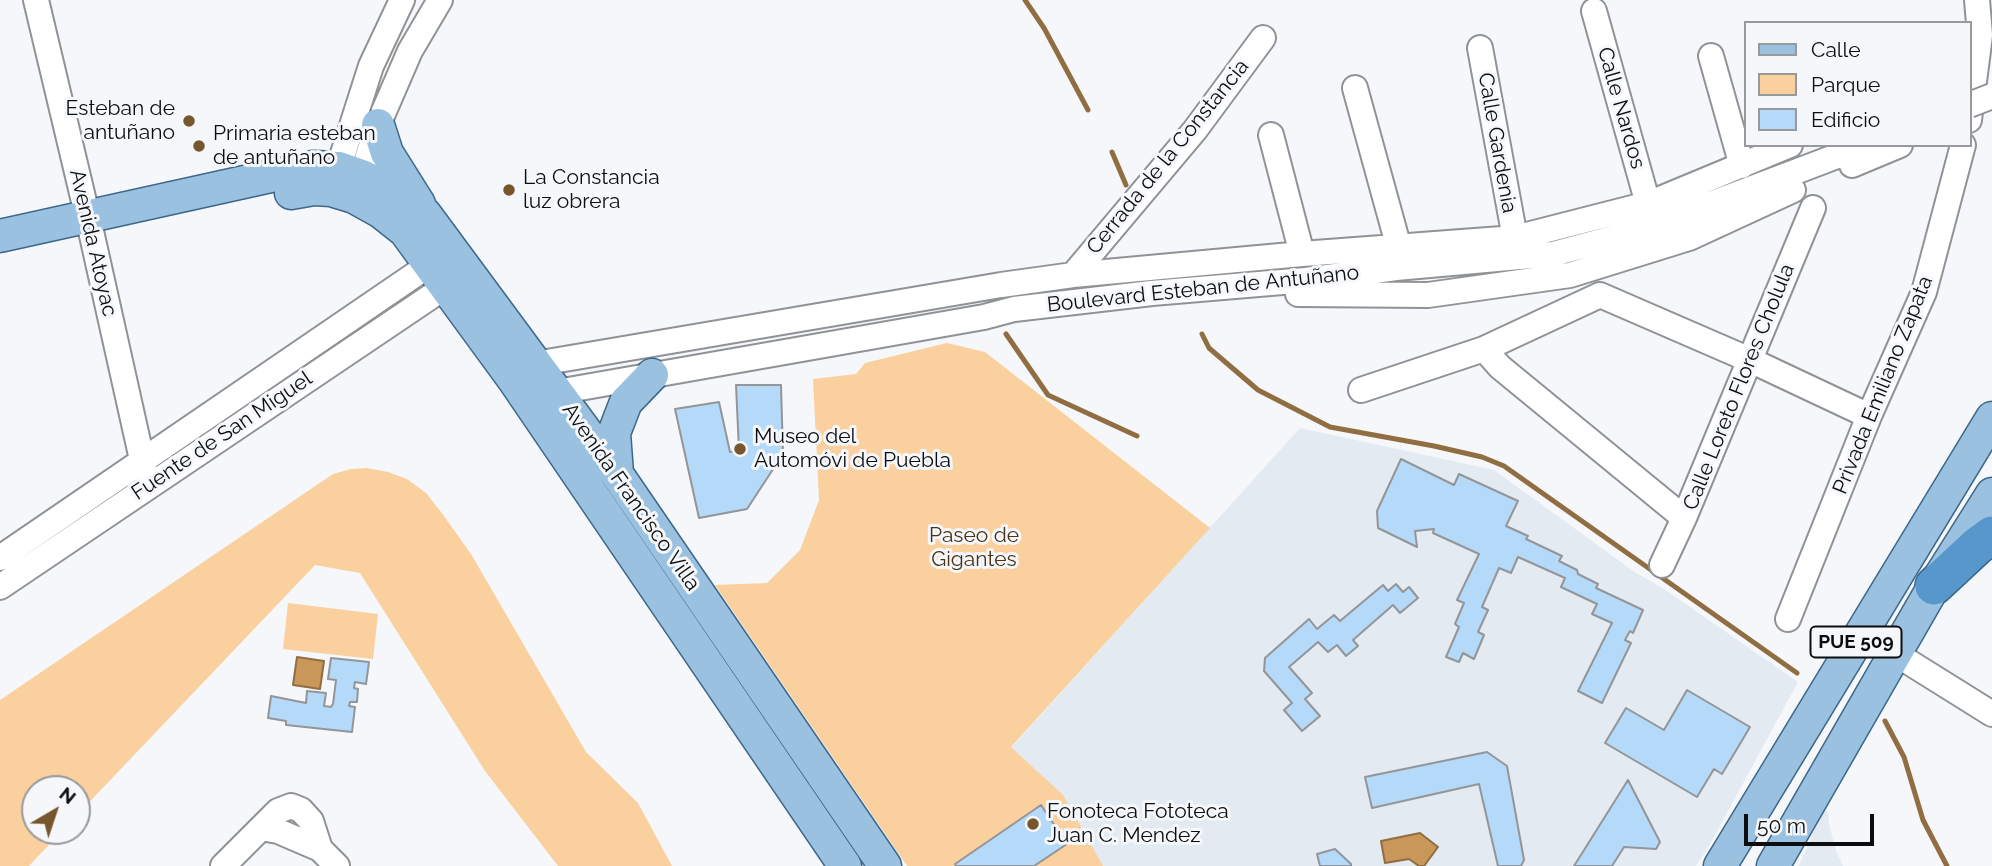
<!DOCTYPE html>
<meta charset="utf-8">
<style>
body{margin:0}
#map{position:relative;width:1992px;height:866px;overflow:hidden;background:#f5f7fa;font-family:Raleway,sans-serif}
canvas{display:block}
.legend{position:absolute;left:1744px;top:21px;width:228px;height:126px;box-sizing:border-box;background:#f5f7fa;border:2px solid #98999c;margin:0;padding:9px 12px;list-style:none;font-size:21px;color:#0c0d0e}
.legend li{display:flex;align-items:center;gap:14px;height:35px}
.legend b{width:35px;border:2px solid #98999c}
.north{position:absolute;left:21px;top:775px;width:70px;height:70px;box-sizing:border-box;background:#f5f7fa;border:2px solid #98999c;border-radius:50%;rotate:39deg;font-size:19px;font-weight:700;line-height:28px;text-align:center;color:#0c0d0e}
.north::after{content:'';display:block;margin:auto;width:24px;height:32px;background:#77562d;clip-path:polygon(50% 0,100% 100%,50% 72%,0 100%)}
.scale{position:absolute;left:1744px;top:814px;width:130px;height:32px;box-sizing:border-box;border:4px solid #0c0d0e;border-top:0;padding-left:9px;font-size:21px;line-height:24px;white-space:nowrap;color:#0c0d0e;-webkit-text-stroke:5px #f5f7fa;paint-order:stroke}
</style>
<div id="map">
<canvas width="1992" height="866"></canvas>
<ul class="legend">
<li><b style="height:9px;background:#9bc1e0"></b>Calle</li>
<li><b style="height:19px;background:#fad09f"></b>Parque</li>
<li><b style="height:19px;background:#b4d9f9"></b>Edificio</li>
</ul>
<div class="north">N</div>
<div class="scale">50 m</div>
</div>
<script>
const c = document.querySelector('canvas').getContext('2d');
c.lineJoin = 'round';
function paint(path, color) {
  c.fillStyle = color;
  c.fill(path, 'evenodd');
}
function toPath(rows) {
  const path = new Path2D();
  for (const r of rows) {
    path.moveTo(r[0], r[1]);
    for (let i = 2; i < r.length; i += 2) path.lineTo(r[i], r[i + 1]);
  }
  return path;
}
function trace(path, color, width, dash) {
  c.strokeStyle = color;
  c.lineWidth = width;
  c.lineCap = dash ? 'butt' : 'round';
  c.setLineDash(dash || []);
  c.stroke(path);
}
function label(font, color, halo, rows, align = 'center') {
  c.font = font + ' Raleway,sans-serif';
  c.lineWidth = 6;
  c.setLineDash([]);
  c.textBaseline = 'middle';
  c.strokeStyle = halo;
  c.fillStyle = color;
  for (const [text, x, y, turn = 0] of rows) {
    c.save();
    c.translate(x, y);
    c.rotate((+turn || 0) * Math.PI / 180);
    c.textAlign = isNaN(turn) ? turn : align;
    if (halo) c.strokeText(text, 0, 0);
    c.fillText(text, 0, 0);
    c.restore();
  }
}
paint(toPath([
 [1300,428,1494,470,1636,573,1664,589,1798,682,1709,846,1696,866,1103,866,1011,748],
 [1823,810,1828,812,1829,824,1836,851,1843,866,1799,866]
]), '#e3eaf2');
paint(toPath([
 [947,343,985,352,1210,528,1011,747,1063,795,1103,866,907,866,715,585,767,583,800,550,819,500,813,379,856,374,865,363],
 [367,468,388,472,407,479,426,493,441,512,471,554,586,752,638,803,672,866,558,866,485,771,360,573,315,565,77,815,77,789,35,789,35,831,62,831,29,866,0,866,0,700,333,474,351,469],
 [288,603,378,614,373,659,283,649]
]), '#fad09f');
const water = toPath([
 [297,657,324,661,320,689,293,685,297,657],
 [1420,833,1438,847,1424,866,1419,866,1409,859,1385,863,1381,841,1420,833]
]);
paint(water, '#c99759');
trace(water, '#906e42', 2);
trace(toPath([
 [1025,0,1044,28,1088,110],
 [1112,152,1126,185],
 [1006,334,1048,395,1137,436],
 [1202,334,1209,348,1258,390,1330,427,1434,446,1482,457,1504,466,1797,673],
 [1885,721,1904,757,1923,820,1947,866]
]), '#906e42', 5);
const building = toPath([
 [736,385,781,385,783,454,747,509,699,518,675,409,719,402,730,452,739,451,736,385],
 [1401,459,1454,485,1459,474,1518,501,1506,526,1528,536,1526,539,1562,556,1559,561,1577,570,1578,574,1598,584,1596,588,1643,610,1633,633,1630,631,1625,640,1631,643,1602,703,1578,691,1612,623,1592,614,1597,604,1561,587,1565,578,1518,557,1511,573,1499,568,1482,607,1488,610,1478,632,1484,635,1474,659,1463,653,1459,662,1446,657,1459,627,1455,624,1464,603,1457,600,1479,554,1433,533,1434,529,1415,531,1417,547,1378,528,1377,511,1401,459],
 [1396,584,1403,592,1409,587,1418,598,1400,613,1393,605,1353,640,1358,646,1346,656,1337,645,1328,652,1318,642,1289,667,1312,693,1305,699,1320,716,1302,731,1284,710,1292,703,1264,671,1265,658,1309,619,1317,629,1334,615,1340,621,1383,585,1388,591,1396,584],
 [331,658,369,662,366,684,355,682,354,688,358,689,357,702,350,702,349,706,355,707,352,732,286,725,286,721,268,718,271,696,306,703,307,691,326,693,324,706,331,707,333,704,336,680,328,679,331,658],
 [1687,690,1750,727,1722,774,1714,769,1697,797,1605,743,1626,708,1664,730,1687,690],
 [1487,752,1507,766,1524,860,1521,866,1498,866,1479,784,1372,808,1365,777,1487,752],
 [1628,780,1660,842,1656,849,1624,847,1612,866,1574,866,1628,780],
 [1041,805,1067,844,1034,866,956,866,955,864,1041,805],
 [1335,849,1351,864,1351,866,1320,866,1317,854,1335,849]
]);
paint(building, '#b4d9f9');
trace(building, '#939598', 2);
const minor = toPath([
 [36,0,91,231,145,473],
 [1594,11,1648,204],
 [1480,48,1515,238],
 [1711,56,1742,166],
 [1355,88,1399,248],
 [1969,120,1980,35,1977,0],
 [1271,135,1302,254],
 [1852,165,1900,145],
 [334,182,371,66,402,0],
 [357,190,378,125,410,51,440,0],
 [1073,275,1195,130,1263,38],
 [1298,294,1428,295,1570,275,1689,238,1793,190],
 [523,373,535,364,1001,285,1073,275,1302,254,1515,238,1648,204,1790,145],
 [1361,390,1484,349],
 [545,402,557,392,984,317,1014,309,1152,293,1306,280,1396,268,1553,254,1642,230,1866,145],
 [1684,518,1500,367,1484,349,1600,295,1750,360,1869,416],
 [0,558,429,265],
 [1662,565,1684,518,1813,208],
 [0,587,445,287],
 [1788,619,1869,416,1924,292,1963,145],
 [1896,654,1992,714],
 [261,828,278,831,320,849,337,866],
 [223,866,278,811,291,806,301,810,311,821,320,849]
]);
const major = toPath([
 [378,125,387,153,419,204],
 [291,193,314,189,331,190,354,197,381,212,405,231,514,380,845,866],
 [0,236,312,167,339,168,362,176,391,191,425,214,617,474,885,866],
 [617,474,614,433,626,402,652,375],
 [1720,866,1992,418],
 [1773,866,1934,586,1992,494]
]);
const highway = toPath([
 [1934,586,1977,546,1992,535]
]);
trace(minor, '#909395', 28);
trace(major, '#3d6789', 35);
trace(highway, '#3d6789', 40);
trace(minor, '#fff', 24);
trace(major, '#9bc1e0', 32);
trace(highway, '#5897cb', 37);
const minorBridge = toPath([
 [1969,105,1992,96]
]);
trace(minorBridge, '#909395', 28, []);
trace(minorBridge, '#fff', 24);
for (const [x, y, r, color] of [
 [189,121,7,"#77562d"],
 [199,146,7,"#77562d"],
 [509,190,7,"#77562d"],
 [740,449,7,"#77562d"],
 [1033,824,7,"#77562d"]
]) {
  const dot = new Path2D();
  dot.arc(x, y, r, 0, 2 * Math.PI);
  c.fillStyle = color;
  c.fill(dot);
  trace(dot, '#f5f7fa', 2.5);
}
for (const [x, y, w] of [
 [1856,642,91]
]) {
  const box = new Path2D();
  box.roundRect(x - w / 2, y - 15.5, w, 31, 5);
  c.fillStyle = '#f5f7fa';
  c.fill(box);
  trace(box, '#0c0d0e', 2);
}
label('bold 19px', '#0c0d0e', null, [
 ["PUE 509",1856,642]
]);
label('21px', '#0c0d0e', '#f5f7fa', [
 ["Calle Nardos",1621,108,74],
 ["Calle Gardenia",1497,143,80],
 ["Cerrada de la Constancia",1168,157,-51],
 ["Avenida Atoyac",93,243,77],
 ["Boulevard Esteban de Antuñano",1203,289,-6],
 ["Privada Emiliano Zapata",1883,385,-68],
 ["Calle Loreto Flores Cholula",1739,387,-68],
 ["Fuente de San Miguel",222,436,-34],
 ["Avenida Francisco Villa",631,497,55]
]);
label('21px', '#0c0d0e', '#f5f7fa', [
 ["Esteban de",175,109,"right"],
 ["antuñano",175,133,"right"],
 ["Primaria esteban",213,134],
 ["de antuñano",213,158],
 ["La Constancia",523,178],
 ["luz obrera",523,202],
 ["Museo del",754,437],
 ["Automóvi de Puebla",754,461],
 ["Fonoteca Fototeca",1047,812],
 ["Juan C. Mendez",1047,836]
], 'left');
label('21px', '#493318', '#f5f7fa', [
 ["Paseo de",974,536],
 ["Gigantes",974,560]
]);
</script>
